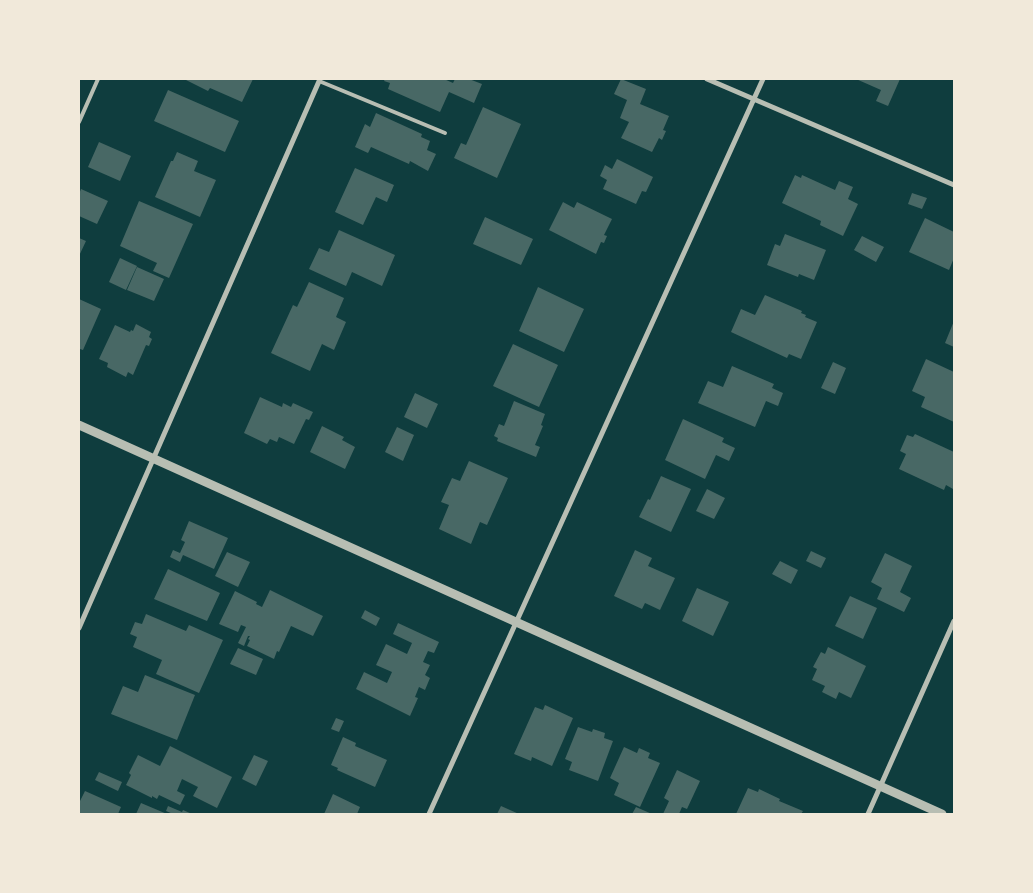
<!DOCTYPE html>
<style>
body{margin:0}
#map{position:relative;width:1033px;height:893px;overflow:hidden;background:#0f3d3e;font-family:"Roboto Condensed",sans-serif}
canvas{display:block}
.frame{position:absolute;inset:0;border:80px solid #f1e9da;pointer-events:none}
</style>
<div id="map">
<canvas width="1033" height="893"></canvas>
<div class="frame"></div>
</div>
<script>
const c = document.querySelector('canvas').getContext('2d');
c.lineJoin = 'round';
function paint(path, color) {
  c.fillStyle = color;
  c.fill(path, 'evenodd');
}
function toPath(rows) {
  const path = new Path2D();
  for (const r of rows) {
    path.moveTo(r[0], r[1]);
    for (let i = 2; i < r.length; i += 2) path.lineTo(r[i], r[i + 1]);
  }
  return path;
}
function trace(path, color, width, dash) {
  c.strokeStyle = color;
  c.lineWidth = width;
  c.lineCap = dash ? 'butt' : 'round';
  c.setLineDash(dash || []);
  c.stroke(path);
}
paint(toPath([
 [186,79,253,79,242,102,210,88,208,91,186,80],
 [385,79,444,79,453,83,455,79,469,79,482,84,474,103,449,92,440,112,388,89,390,83,384,81],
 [621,79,646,89,640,104,669,116,663,130,666,131,662,140,659,138,652,152,621,138,629,122,620,118,627,100,614,94],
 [856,79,900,79,888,106,876,101,881,90],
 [168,90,239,121,225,152,154,121],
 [483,107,521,124,497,178,454,158,461,143,466,145],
 [376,113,422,134,421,137,430,141,427,150,436,154,428,171,410,161,409,164,371,147,368,153,355,147,365,124,370,127],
 [99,142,131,156,120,181,88,167],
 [177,152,198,161,194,171,216,180,200,217,155,197,171,161,173,161],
 [617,159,653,177,646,192,642,191,636,204,603,189,607,180,600,176,605,165,612,169],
 [355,168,394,185,387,202,376,197,363,225,335,212],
 [795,175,801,178,802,175,835,190,839,181,853,187,848,199,858,204,843,236,820,225,821,221,782,203],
 [81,189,108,201,97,224,79,216,79,194],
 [912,193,927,198,922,209,908,204],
 [139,201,193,224,169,278,153,271,157,263,120,246],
 [563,202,574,208,577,202,612,219,604,235,607,236,604,243,601,242,596,254,549,230],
 [485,217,533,239,521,265,473,244],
 [925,218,954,232,954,258,949,270,909,252],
 [339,230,395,255,382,286,352,272,346,286,309,269,319,248,329,252],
 [785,234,826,250,814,280,799,274,798,277,767,265,775,244,780,246],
 [862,236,884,247,876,262,854,250],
 [79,238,86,241,79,256],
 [120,258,137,266,126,290,109,282],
 [137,267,164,279,154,301,127,290],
 [309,282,344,298,336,317,346,322,334,350,322,344,310,371,271,353,293,305,297,307],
 [538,287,584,309,564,352,519,331],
 [765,295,802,311,801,313,806,315,805,317,817,322,801,359,789,354,787,358,731,332,741,309,755,315],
 [79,299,101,309,83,350,80,349,79,353],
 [954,321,954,347,945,343],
 [136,324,151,332,149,337,152,339,149,346,146,345,133,375,128,372,126,377,107,367,108,363,99,359,115,325,130,332,131,330,133,331],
 [513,344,558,365,539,407,493,386],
 [926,359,954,372,954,422,921,407,925,397,912,391],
 [833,362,846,368,835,394,821,388],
 [732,366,774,384,772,388,783,393,778,406,766,401,755,427,698,403,708,381,723,387],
 [415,393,438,404,427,428,404,417],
 [260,397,282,407,283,403,291,407,293,403,313,412,309,420,306,419,294,444,279,437,277,442,270,439,267,444,244,433],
 [514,401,545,414,541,425,543,426,535,445,540,447,536,457,497,441,498,438,494,436,499,424,504,426],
 [683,419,724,438,722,442,735,448,729,461,716,455,705,479,665,460],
 [322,426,344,437,342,440,355,447,345,469,310,452],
 [397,427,414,435,403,461,385,452],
 [915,434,954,452,953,489,946,485,944,490,899,469,906,454,900,451,907,435,913,437],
 [469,461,508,478,487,525,480,522,471,544,439,529,449,505,441,502,452,478,460,481],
 [661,476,691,489,671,532,639,517,648,499,650,500],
 [707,489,725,498,714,519,696,511],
 [189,521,228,538,214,569,183,555,180,562,170,557,173,550,180,553,185,542,181,540],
 [635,550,652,558,648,566,675,578,660,610,645,603,642,609,614,596],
 [811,551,826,558,821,568,806,561],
 [227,552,250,562,238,587,215,576],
 [885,553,912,566,900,592,911,598,904,612,877,599,882,588,871,582],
 [780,561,798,570,791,584,772,574],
 [168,569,220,593,207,621,154,599],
 [697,588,729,602,713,636,682,621],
 [270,590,323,616,313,636,291,626,279,652,277,651,274,659,247,646,250,640,248,639,250,636,248,636,244,646,238,643,246,627,241,625,238,632,219,624,235,591,257,602,256,604,262,607],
 [850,596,877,608,863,639,835,626],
 [365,610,380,618,376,626,361,618],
 [146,614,186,631,189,625,223,640,199,693,156,674,162,660,133,647,137,637,130,634,135,622,142,624],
 [398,623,439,642,434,653,428,651,423,662,430,665,425,675,430,678,425,690,419,687,415,697,418,698,410,716,356,689,364,672,387,683,392,672,376,665,386,644,407,654,412,643,393,634],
 [828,647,866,666,851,698,839,692,836,699,822,692,825,686,812,680,817,669,813,667,821,652,825,654],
 [238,648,263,659,256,675,230,664],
 [145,675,195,695,177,740,111,714,123,686,138,692],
 [545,705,573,718,552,766,532,757,531,761,514,754,535,707,543,710],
 [336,718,344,721,339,732,331,729],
 [578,727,592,732,593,729,605,733,604,738,613,741,598,781,569,770,572,762,565,759],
 [343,737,356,743,355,746,387,760,375,787,337,770,338,768,331,765],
 [170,746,232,777,217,808,193,796,198,787,182,779,177,791,185,795,180,805,159,795,157,799,152,796,152,798,126,785,131,775,129,773,138,755,160,766],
 [624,747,637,753,639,748,650,753,648,758,660,763,640,807,614,795,619,783,610,778],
 [254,755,268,761,256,786,242,779],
 [677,770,700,781,687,809,682,807,679,814,663,814,669,801,664,798],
 [99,772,122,782,118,791,95,780],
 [748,788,758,792,759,789,780,799,779,801,803,811,801,814,736,814],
 [85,791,121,807,118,814,79,814,79,803],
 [333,794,360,807,357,814,324,814],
 [141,803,167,814,136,814],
 [168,806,182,812,183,810,192,814,173,814,166,811],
 [501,806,519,814,497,814],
 [636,807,652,814,632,814]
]), '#486865');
trace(toPath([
 [319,81,445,133],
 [79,122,98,79]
]), '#b8beb3', 4);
trace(toPath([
 [707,79,954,185],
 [79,628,320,79],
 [429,814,763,79],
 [868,814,954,621]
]), '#b8beb3', 5);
trace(toPath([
 [79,425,942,814]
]), '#b8beb3', 9);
</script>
